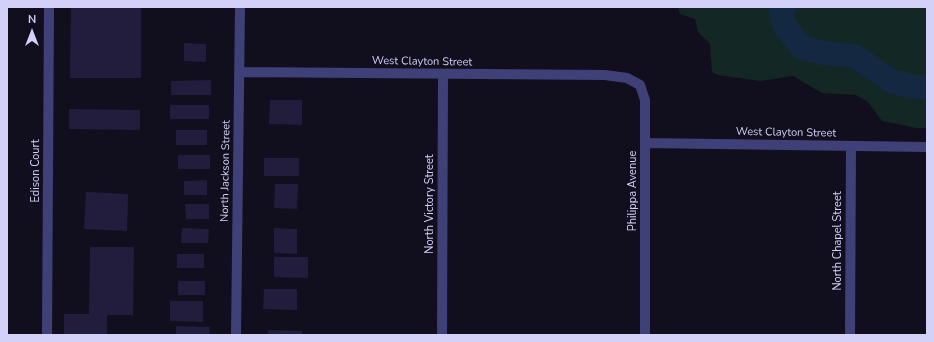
<!DOCTYPE html>
<style>
body{margin:0}
#map{position:relative;width:934px;height:342px;overflow:hidden;background:#110f1e;font-family:"Nunito Sans",sans-serif}
canvas{display:block}
.frame{position:absolute;inset:0;border:8px solid #d4d1f9;pointer-events:none}
.north{position:absolute;left:12px;top:12px;width:40px;height:40px;-webkit-text-stroke:3px #110f1e;paint-order:stroke;rotate:0deg;font-size:11px;font-weight:700;line-height:16px;text-align:center;color:#d4d1f9}
.north::after{content:'';display:block;margin:auto;width:14px;height:18px;background:#d4d1f9;clip-path:polygon(50% 0,100% 100%,50% 72%,0 100%)}
</style>
<div id="map">
<canvas width="934" height="342"></canvas>
<div class="frame"></div>
<div class="north">N</div>
</div>
<script>
const c = document.querySelector('canvas').getContext('2d');
c.lineJoin = 'round';
function paint(path, color) {
  c.fillStyle = color;
  c.fill(path, 'evenodd');
}
function toPath(rows) {
  const path = new Path2D();
  for (const r of rows) {
    path.moveTo(r[0], r[1]);
    for (let i = 2; i < r.length; i += 2) path.lineTo(r[i], r[i + 1]);
  }
  return path;
}
function trace(path, color, width, dash) {
  c.strokeStyle = color;
  c.lineWidth = width;
  c.lineCap = dash ? 'butt' : 'round';
  c.setLineDash(dash || []);
  c.stroke(path);
}
function label(font, color, halo, rows, align = 'center') {
  c.font = font + ' "Nunito Sans",sans-serif';
  c.lineWidth = 4;
  c.setLineDash([]);
  c.textBaseline = 'middle';
  c.strokeStyle = halo;
  c.fillStyle = color;
  for (const [text, x, y, turn = 0] of rows) {
    c.save();
    c.translate(x, y);
    c.rotate((+turn || 0) * Math.PI / 180);
    c.textAlign = isNaN(turn) ? turn : align;
    if (halo) c.strokeText(text, 0, 0);
    c.fillText(text, 0, 0);
    c.restore();
  }
}
paint(toPath([
 [678,7,927,7,927,128,916,128,882,121,868,102,856,95,822,93,793,76,761,81,718,75,712,72,710,44,698,32,695,19,680,14]
]), '#132725');
trace(toPath([
 [784,7,781,13,785,27,803,48,823,53,855,56,891,81,915,87,927,87]
]), '#152842', 24);
paint(toPath([
 [71,7,141,7,141,78,70,78],
 [184,43,206,44,206,62,184,61],
 [211,80,211,95,171,95,171,81],
 [270,100,302,100,302,125,269,124],
 [170,105,209,105,209,119,170,119],
 [69,109,140,110,140,130,69,129],
 [176,130,207,130,207,145,176,145],
 [178,155,210,155,210,169,178,169],
 [264,158,299,158,299,176,264,176],
 [207,180,207,195,184,195,184,181],
 [275,184,298,184,297,209,274,208],
 [86,192,128,194,127,231,84,229],
 [185,204,209,204,209,219,186,219],
 [182,228,209,229,208,243,181,243],
 [274,228,297,229,297,254,274,253],
 [90,247,134,247,133,315,107,315,107,335,64,335,64,314,89,314],
 [177,254,204,254,204,268,177,268],
 [274,257,308,257,308,278,274,277],
 [178,281,205,281,205,295,178,295],
 [264,289,297,289,297,310,263,309],
 [170,301,203,301,203,322,170,321],
 [176,326,210,327,209,335,176,335],
 [268,330,302,331,302,335,268,335]
]), '#221d3d');
trace(toPath([
 [239,72,605,75,627,78,640,85,645,100,645,335],
 [646,143,927,147],
 [47,335,49,7],
 [236,335,240,7],
 [442,335,443,74],
 [850,335,851,146]
]), '#3f4077', 10);
label('11px', '#d4d1f9', '#110f1e', [
 ["West Clayton Street",422,62,1],
 ["West Clayton Street",786,133,1],
 ["Edison Court",36,171,-90],
 ["North Jackson Street",226,171,-89],
 ["Philippa Avenue",633,191,-90],
 ["North Victory Street",430,204,-90],
 ["North Chapel Street",838,241,-90]
]);
</script>
